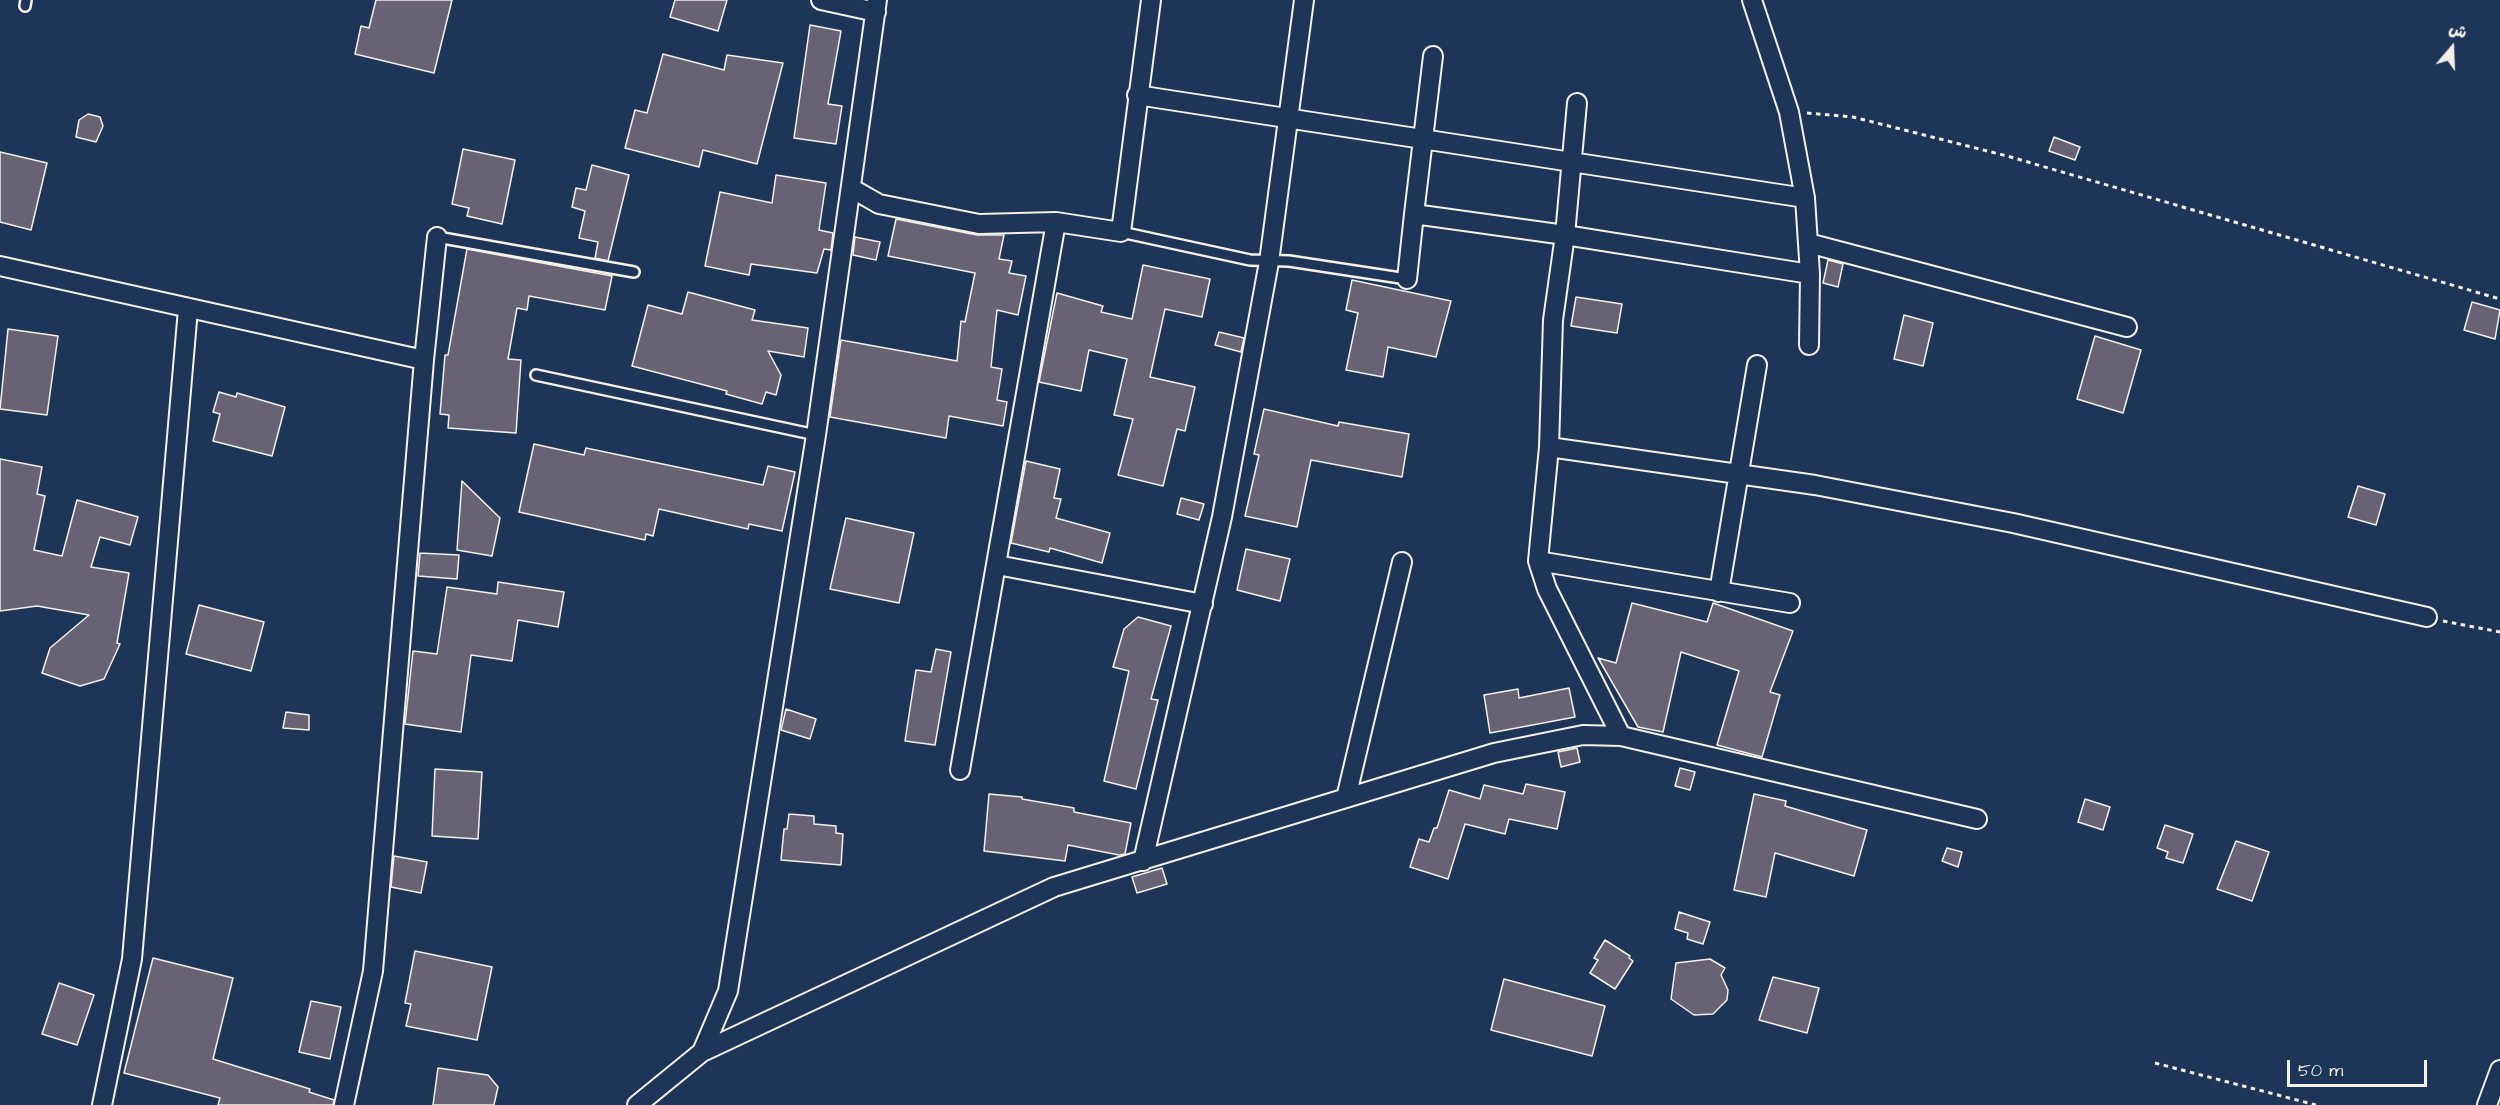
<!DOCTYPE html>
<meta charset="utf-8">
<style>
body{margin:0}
#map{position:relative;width:2500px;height:1105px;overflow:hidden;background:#1d3557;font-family:"Architects Daughter","Playpen Sans Arabic",sans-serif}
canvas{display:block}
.north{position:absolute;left:2422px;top:18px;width:60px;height:60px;-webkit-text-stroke:4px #1d3557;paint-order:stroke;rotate:19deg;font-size:16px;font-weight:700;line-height:24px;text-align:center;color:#f4f1e8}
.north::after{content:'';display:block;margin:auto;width:21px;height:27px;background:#f4f1e8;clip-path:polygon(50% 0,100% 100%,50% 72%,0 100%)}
.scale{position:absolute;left:2287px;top:1060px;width:140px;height:27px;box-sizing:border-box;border:3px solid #f4f1e8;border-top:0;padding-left:8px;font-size:18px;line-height:21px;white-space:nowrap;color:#f4f1e8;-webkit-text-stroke:4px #1d3557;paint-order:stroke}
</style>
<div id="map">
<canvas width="2500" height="1105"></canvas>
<div class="north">ش</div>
<div class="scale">50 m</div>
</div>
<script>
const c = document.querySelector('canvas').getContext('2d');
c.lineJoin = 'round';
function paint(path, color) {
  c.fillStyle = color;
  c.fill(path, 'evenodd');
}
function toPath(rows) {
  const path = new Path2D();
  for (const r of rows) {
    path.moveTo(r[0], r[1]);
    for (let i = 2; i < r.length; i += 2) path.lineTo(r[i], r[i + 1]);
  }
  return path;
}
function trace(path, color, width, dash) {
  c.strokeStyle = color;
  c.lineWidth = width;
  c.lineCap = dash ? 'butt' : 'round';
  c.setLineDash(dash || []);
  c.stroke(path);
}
const building = toPath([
 [376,0,452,0,434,73,355,54,361,26,369,28,376,0],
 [675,0,727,0,718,31,670,17,675,0],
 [810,25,841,31,828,104,842,106,836,144,794,138,810,25],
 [663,54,724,70,727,55,783,63,757,164,703,150,699,167,625,148,635,110,647,113,663,54],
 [88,114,100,117,103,126,96,142,76,137,79,120,88,114],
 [2054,137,2080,147,2075,160,2049,151,2054,137],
 [463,149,515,160,502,224,467,216,469,208,452,204,463,149],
 [0,152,47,163,31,230,0,222,0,152],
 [592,165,629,175,608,261,595,258,598,242,579,238,585,211,572,207,576,188,586,190,592,165],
 [776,175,826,183,819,230,833,233,831,250,824,249,817,273,751,264,749,275,705,266,720,192,772,203,776,175],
 [896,219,977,235,1004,235,999,259,1012,261,1009,273,1026,276,1018,315,997,310,991,367,1002,369,997,400,1007,402,1003,426,949,416,946,438,830,417,841,340,957,361,961,321,965,322,975,273,888,256,896,219],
 [855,237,880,242,876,260,853,255,855,237],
 [467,249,612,276,605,310,529,296,527,310,517,308,508,359,521,360,516,433,448,428,449,415,440,414,445,355,448,355,467,249],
 [1828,260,1843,264,1838,287,1823,283,1828,260],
 [1143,265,1210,279,1202,317,1165,309,1150,377,1195,387,1185,431,1177,429,1163,486,1118,475,1133,419,1114,415,1127,359,1089,350,1081,391,1039,382,1057,293,1103,306,1101,312,1132,319,1143,265],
 [1352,280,1451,301,1436,357,1388,347,1383,377,1346,370,1358,313,1346,310,1352,280],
 [688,292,755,310,752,320,808,328,804,357,768,351,781,375,776,395,766,392,762,404,726,394,727,391,632,366,648,305,682,314,688,292],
 [1576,297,1622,304,1617,333,1571,326,1576,297],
 [2472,302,2500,310,2495,339,2464,330,2472,302],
 [1904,315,1933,323,1923,366,1894,359,1904,315],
 [8,329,58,336,47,415,0,409,8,329],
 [1219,332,1244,338,1241,352,1215,345,1219,332],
 [2095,336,2141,350,2123,413,2077,399,2095,336],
 [219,392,236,397,237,393,285,407,272,456,213,441,220,414,213,412,219,392],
 [1264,409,1338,426,1339,422,1409,434,1402,477,1311,460,1297,527,1245,516,1259,455,1254,454,1264,409],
 [534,444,584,455,586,448,763,485,768,466,795,472,782,531,749,524,748,529,659,509,653,536,646,534,645,540,519,512,534,444],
 [0,459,42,467,37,494,45,496,34,550,62,556,77,500,138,517,130,545,100,537,91,567,129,573,117,643,120,644,104,679,80,686,42,673,50,648,89,615,37,606,0,611,0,459],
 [1026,461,1060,469,1054,498,1061,499,1056,518,1110,533,1102,563,1050,548,1049,552,1011,543,1026,461],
 [462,481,500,518,492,556,457,550,462,481],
 [2358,486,2385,494,2376,525,2348,517,2358,486],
 [1181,498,1204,504,1199,520,1177,514,1181,498],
 [846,518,914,533,899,603,830,589,846,518],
 [1246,549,1290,559,1280,601,1237,590,1246,549],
 [420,553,459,555,457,579,418,576,420,553],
 [498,582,564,592,558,627,518,620,512,661,471,655,461,732,405,724,413,651,437,654,447,587,497,594,498,582],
 [1632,603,1707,622,1713,603,1793,631,1770,692,1780,695,1762,757,1717,745,1739,671,1681,652,1663,732,1638,727,1598,658,1616,663,1632,603],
 [199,605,264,622,251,671,186,654,199,605],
 [1138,617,1171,626,1151,699,1158,700,1136,789,1104,781,1129,671,1113,667,1124,629,1138,617],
 [936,649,951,652,935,745,905,741,916,670,931,672,936,649],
 [1569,688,1575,717,1490,733,1484,695,1518,689,1519,698,1569,688],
 [786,709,816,719,810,739,781,730,786,709],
 [286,712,309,715,309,730,283,728,286,712],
 [1577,748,1580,762,1561,767,1558,752,1577,748],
 [1680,768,1695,772,1690,790,1675,786,1680,768],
 [435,769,482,772,478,839,432,836,435,769],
 [1526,784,1565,792,1557,829,1509,819,1505,834,1465,824,1448,879,1410,867,1419,839,1429,842,1434,828,1437,828,1449,790,1480,799,1484,785,1523,794,1526,784],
 [989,794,1022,797,1022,799,1074,808,1074,812,1131,823,1125,854,1119,855,1068,845,1065,861,984,851,989,794],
 [1754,794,1786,801,1785,806,1867,830,1854,876,1775,853,1766,897,1734,890,1754,794],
 [2085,799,2110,807,2103,830,2078,822,2085,799],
 [789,814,814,816,814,824,836,826,836,833,843,834,841,865,781,860,784,829,787,829,789,814],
 [2165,825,2193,834,2183,863,2166,858,2168,852,2157,848,2165,825],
 [2236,841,2269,852,2252,901,2217,889,2236,841],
 [1947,848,1962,852,1958,867,1942,861,1947,848],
 [394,856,427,862,421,893,391,887,394,856],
 [1162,868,1167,884,1137,893,1132,877,1162,868],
 [1679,912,1710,922,1703,944,1687,939,1688,933,1675,929,1679,912],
 [1605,940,1630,956,1629,958,1633,961,1615,989,1590,973,1598,960,1594,958,1605,940],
 [415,951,492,967,477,1040,406,1026,411,1004,405,1003,415,951],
 [153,958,233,978,213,1059,310,1089,309,1092,334,1100,333,1105,218,1105,220,1098,124,1073,153,958],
 [1710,959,1725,968,1721,975,1728,990,1727,1000,1713,1014,1694,1015,1671,999,1676,963,1710,959],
 [1773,977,1819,988,1807,1033,1759,1020,1773,977],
 [1504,979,1605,1006,1592,1056,1491,1030,1504,979],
 [59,983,94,995,77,1045,42,1034,59,983],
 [311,1001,341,1007,330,1059,299,1052,311,1001],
 [438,1068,488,1075,498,1087,494,1105,433,1105,438,1068]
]);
paint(building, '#686275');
trace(building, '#f4f1e8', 1.5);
const service = toPath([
 [25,6,26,0],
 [1121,232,1250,260,1289,261,1407,279],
 [437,237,634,272],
 [536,375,816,435]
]);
const minor = toPath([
 [821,0,876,12],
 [1752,0,1789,112,1805,198,1810,274,1809,345],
 [1137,95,1805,198],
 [1577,103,1565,235,1553,320,1549,447,1538,561,1547,589,1621,736],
 [851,188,879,204,979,224,1056,222,1121,232,1151,0],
 [1414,214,1433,56],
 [1808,243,2127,327],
 [0,266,424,360],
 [1407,279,1414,214,1565,235,1810,274],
 [1549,447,1815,485,2013,523,2427,617],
 [1538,561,1790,603],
 [997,565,1203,604],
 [1719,592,1757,365],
 [960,770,1056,222],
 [1346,798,1402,562],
 [1143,861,1222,517,1269,262,1304,0],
 [702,1052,1054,887,1494,753,1583,735,1621,736,1977,819],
 [102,1105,132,959,188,309],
 [344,1105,373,971,424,360,437,237],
 [637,1105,702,1052,728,991,816,435,877,0],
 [2487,1105,2500,1070]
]);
trace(service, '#f4f1e8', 14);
trace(minor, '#f4f1e8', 22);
trace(toPath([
 [1807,113,1853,117,2007,156,2500,299],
 [2443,621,2500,632],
 [2155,1063,2316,1105]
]), '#f4f1e8', 3, [4.5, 4.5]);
trace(service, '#1d3557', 9);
trace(minor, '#1d3557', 18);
</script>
